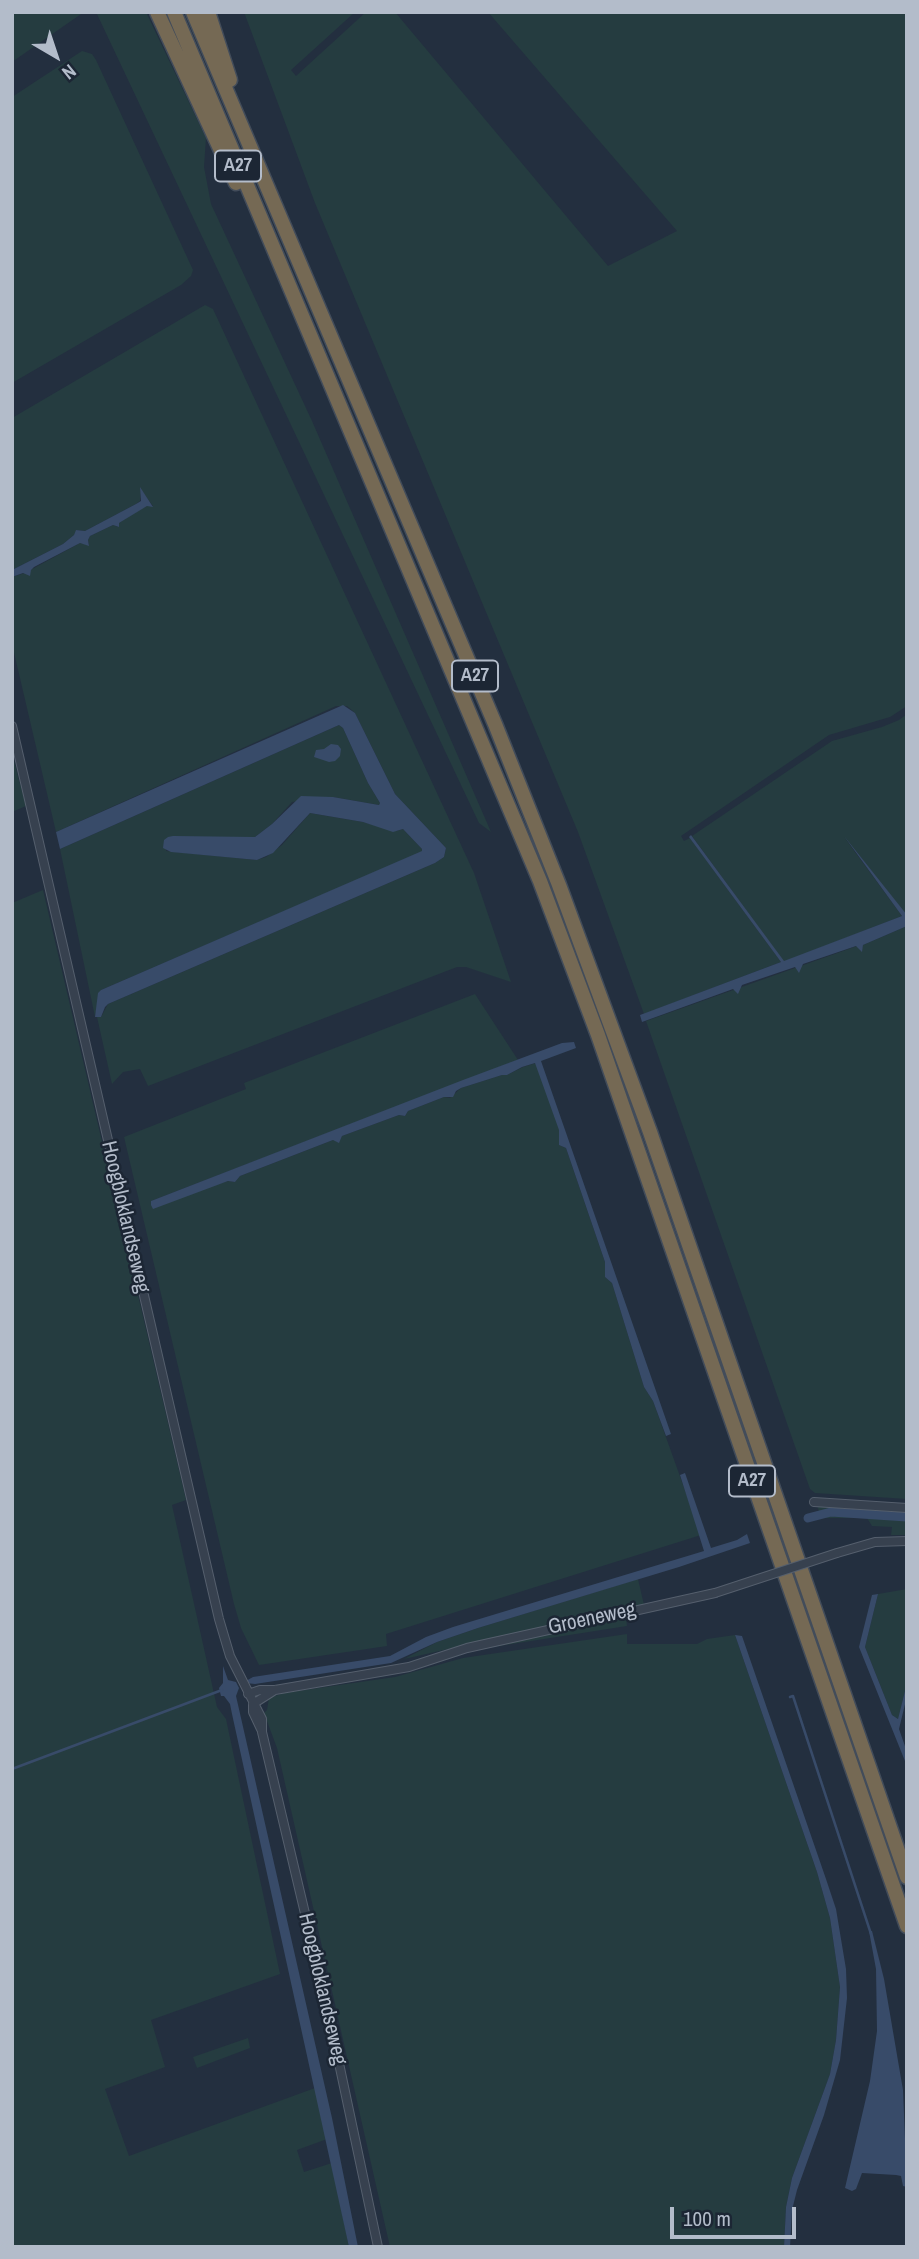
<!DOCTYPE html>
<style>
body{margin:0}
#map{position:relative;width:919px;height:2259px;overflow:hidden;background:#232f3f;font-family:"Archivo Narrow",sans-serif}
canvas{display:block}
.frame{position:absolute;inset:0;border:14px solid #b3bcca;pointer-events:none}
.north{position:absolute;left:21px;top:21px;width:70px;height:70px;-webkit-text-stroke:5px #1c2634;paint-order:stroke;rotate:141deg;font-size:19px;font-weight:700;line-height:28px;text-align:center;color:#b3bcca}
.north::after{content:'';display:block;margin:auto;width:24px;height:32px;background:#b3bcca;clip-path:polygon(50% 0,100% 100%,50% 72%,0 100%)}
.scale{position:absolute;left:670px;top:2207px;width:126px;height:32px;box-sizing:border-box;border:4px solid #b3bcca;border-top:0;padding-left:9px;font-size:21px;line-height:24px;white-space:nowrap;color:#b3bcca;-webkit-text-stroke:5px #1c2634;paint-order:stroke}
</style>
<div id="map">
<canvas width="919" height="2259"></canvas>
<div class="frame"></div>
<div class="north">N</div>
<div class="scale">100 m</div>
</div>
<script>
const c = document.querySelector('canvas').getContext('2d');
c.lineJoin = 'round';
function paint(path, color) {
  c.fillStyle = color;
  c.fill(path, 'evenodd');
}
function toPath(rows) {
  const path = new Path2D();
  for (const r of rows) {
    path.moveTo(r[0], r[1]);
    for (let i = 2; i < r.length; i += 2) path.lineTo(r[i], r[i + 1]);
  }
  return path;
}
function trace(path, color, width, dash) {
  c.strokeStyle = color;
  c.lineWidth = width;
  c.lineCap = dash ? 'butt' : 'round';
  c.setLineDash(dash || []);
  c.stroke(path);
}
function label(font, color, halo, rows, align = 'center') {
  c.font = font + ' "Archivo Narrow",sans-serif';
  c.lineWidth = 5;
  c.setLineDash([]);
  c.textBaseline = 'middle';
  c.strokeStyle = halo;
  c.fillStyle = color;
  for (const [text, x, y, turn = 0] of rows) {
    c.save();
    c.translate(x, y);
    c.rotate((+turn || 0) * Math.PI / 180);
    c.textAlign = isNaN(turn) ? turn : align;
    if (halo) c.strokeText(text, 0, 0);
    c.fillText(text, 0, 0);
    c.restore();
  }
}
paint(toPath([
 [12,12,84,12,12,62],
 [96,12,146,12,206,138,204,167,211,204,312,421,491,832,479,823],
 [244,12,355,12,291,70,296,76,366,12,395,12,608,266,677,231,488,12,907,12,907,706,890,717,829,735,681,836,684,841,690,838,781,962,644,1014,578,832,315,203],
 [82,51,92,54,96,60,193,270,191,276,181,285,12,383,12,97],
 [205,305,213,309,474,873,511,982,466,967,457,967,148,1086,140,1069,123,1072,112,1084,97,1017,101,1017,108,1004,435,863,444,857,446,848,395,794,355,713,347,706,336,706,56,832,12,644,12,577,25,573,80,543,89,545,88,540,90,536,113,525,118,527,119,523,139,510,147,506,153,506,141,490,140,501,136,504,85,531,77,530,74,535,63,544,12,570,12,418],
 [907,714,907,916,844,837,902,916,784,962,692,836,832,741,882,727,899,720],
 [339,725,343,728,368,783,380,803,379,805,333,797,292,802,272,824,255,837,168,837,166,851,257,860,266,857,282,845,310,813,363,822,397,831,403,829,422,849,422,852,101,990,95,1017,60,849],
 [12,754,26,806,12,812],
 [43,890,186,1500,172,1505,217,1707,226,1719,280,1974,151,2020,165,2067,105,2089,129,2156,315,2088,327,2139,297,2150,304,2172,332,2163,349,2247,12,2247,12,903],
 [907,926,907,1499,815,1493,810,1489,646,1021,857,946,861,951,863,945],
 [475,994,518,1060,151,1201,229,1181,235,1182,240,1176,333,1140,339,1142,342,1136,399,1115,405,1116,408,1111,444,1097,450,1098,461,1088,502,1075,507,1075,523,1067,536,1063,560,1130,559,1145,566,1148,605,1262,605,1277,612,1283,644,1387,653,1401,701,1535,386,1634,387,1646,259,1665,241,1628,234,1604,124,1137,246,1089,244,1083],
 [817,1505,907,1509,907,1535,891,1535,892,1527,872,1526,867,1518,821,1518],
 [638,1579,644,1605,404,1659,437,1642,478,1628],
 [907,1589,907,1683,898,1719,892,1715,865,1647,878,1594],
 [626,1617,627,1626,480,1649,481,1648],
 [627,1634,627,1644,697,1644,707,1639,735,1635,817,1872,830,1918,840,1987,836,2040,830,2074,792,2178,786,2207,784,2247,390,2247,277,1748,264,1713,267,1710,269,1698,284,1693,395,1677,463,1658],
 [248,2038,250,2048,197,2068,193,2057]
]), '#253c40');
paint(toPath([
 [140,487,153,507,147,506,119,523,119,527,113,525,90,536,88,540,89,546,80,543,34,567,31,570,30,576,23,573,12,577,12,570,63,544,74,535,76,530,85,531,136,504,141,501],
 [343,705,355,713,395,794,446,848,444,857,435,863,108,1004,105,1007,101,1017,95,1017,98,993,101,990,422,851,422,849,403,829,393,832,363,822,310,813,273,853,257,860,171,852,163,848,164,840,168,837,173,836,255,837,272,824,301,796,333,797,379,805,380,803,368,783,343,728,339,725,60,849,56,832],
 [331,744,338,745,341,749,340,756,335,761,329,762,314,757,316,750,324,749],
 [691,835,784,961,902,916,844,836,907,915,907,926,863,945,862,952,856,946,803,964,799,973,795,967,742,985,738,994,733,989,642,1022,640,1015,781,962,689,837],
 [574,1042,576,1048,541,1061,671,1434,666,1436,653,1401,644,1387,612,1283,605,1277,605,1262,566,1148,559,1145,559,1130,535,1063,522,1067,507,1075,502,1075,461,1088,456,1091,453,1097,444,1097,408,1111,405,1116,399,1115,342,1136,339,1143,333,1140,240,1176,235,1182,228,1181,153,1209,151,1205,151,1201,463,1080,562,1043],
 [685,1473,711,1548,737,1540,747,1534,750,1543,679,1567,478,1628,437,1642,391,1663,255,1684,246,1683,246,1681,253,1677,390,1656,426,1637,453,1627,704,1551,680,1475],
 [878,1594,865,1647,892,1715,898,1719,907,1683,907,1696,899,1729,907,1752,907,1766,859,1647,872,1595],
 [735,1635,742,1636,826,1879,836,1909,846,1969,847,1998,840,2060,824,2115,797,2190,792,2210,790,2247,784,2247,786,2207,792,2178,830,2074,836,2040,840,1987,830,1918,817,1872],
 [223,1666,228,1680,236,1682,239,1688,236,1696,332,2118,358,2247,349,2247,232,1714,230,1704,224,1696,221,1696,219,1688,223,1683],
 [869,1931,872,1931,884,1979,903,2090,907,2187,903,2186,901,2176,896,2175,862,2173,856,2189,852,2191,845,2188,870,2081,877,2031,876,1969]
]), '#384b69');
trace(toPath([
 [790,1697,793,1696,871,1934],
 [12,1769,222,1690]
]), '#384b69', 2.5);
trace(toPath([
 [808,1518,831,1512,907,1517]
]), '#384b69', 9);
const minor = toPath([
 [12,726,219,1619,230,1656,262,1719,262,1732,326,2002,378,2247],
 [814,1502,907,1508],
 [837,1553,875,1542,907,1541],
 [248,1694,260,1690,275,1690,409,1667,467,1648,715,1593],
 [253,1704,253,1712,261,1729],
 [253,1704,275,1690]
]);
const motorway = toPath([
 [157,12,236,183],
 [174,12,540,881,598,1035,907,1926],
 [193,12,495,724,559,885,650,1132,907,1877],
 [208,12,230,80]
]);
trace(minor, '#555f6d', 10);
trace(motorway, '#424c5a', 17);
trace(minor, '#37414f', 8);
trace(motorway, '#756954', 14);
const minorBridge = toPath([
 [715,1593,837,1553]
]);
trace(minorBridge, '#555f6d', 10, []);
trace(minorBridge, '#37414f', 8);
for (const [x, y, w] of [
 [238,166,46],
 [475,676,46],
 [752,1481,46]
]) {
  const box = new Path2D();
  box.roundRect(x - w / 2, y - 15.5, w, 31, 5);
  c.fillStyle = '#1c2634';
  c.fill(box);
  trace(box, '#b3bcca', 2);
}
label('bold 19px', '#b3bcca', null, [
 ["A27",238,166],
 ["A27",475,676],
 ["A27",752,1481]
]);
label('21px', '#b3bcca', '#1c2634', [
 ["Hoogbloklandseweg",125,1217,77],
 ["Groeneweg",592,1619,-12],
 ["Hoogbloklandseweg",322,1989,77]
]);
</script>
